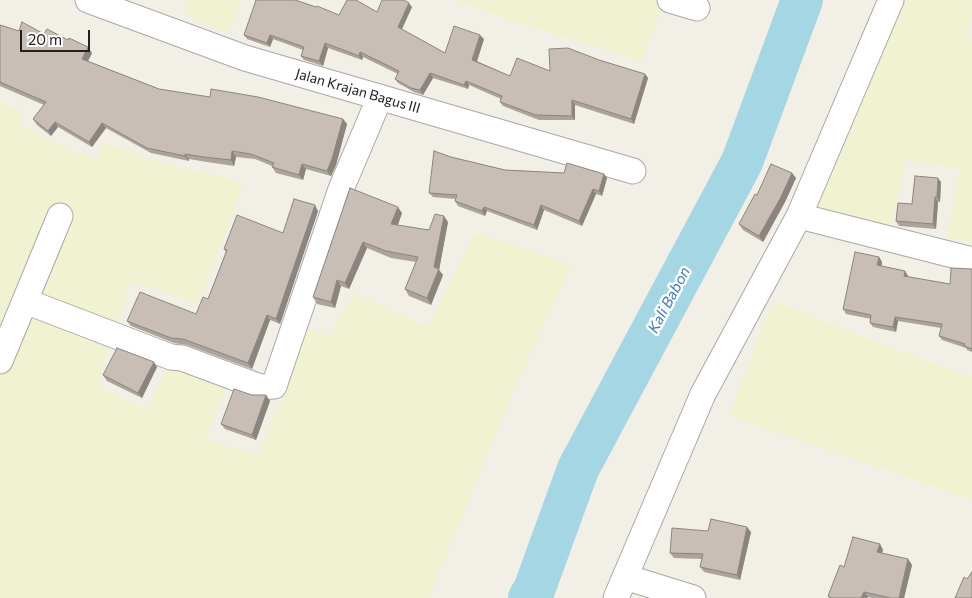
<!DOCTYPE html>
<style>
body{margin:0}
#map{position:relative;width:972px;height:598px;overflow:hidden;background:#f2efe7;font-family:Commissioner,sans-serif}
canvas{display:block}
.scale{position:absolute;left:20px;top:30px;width:70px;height:22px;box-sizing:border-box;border:2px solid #212121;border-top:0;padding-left:6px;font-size:15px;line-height:18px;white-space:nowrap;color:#212121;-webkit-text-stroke:4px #fff;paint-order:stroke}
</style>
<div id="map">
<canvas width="972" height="598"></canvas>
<div class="scale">20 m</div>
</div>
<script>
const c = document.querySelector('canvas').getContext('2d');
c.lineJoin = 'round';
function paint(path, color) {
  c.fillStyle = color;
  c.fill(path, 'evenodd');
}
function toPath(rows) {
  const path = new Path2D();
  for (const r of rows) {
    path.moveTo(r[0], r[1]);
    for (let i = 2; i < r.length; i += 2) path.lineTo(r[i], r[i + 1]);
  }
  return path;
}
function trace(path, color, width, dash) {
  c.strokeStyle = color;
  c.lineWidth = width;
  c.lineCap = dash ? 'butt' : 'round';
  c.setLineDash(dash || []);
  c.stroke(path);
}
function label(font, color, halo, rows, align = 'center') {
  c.font = font + ' Commissioner,sans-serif';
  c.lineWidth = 5;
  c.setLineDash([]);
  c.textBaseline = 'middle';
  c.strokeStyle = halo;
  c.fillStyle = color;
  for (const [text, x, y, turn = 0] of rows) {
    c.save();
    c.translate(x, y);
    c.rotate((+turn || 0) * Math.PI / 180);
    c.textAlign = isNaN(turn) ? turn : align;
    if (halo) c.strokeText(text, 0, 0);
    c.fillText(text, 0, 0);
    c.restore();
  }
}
paint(toPath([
 [187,0,241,0,228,34,183,13],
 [454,0,665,0,641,61,511,21],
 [904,0,972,0,972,11,967,38,972,38,972,244,947,237,960,169,906,160,891,228,810,207,896,22],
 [0,101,24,112,19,125,75,152,97,159,105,143,165,164,226,177,243,185,204,291,197,302,131,282,97,386,146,410,172,361,229,382,205,438,258,456,309,329,330,336,354,293,419,322,429,325,475,233,572,264,512,394,429,598,0,598],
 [773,300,887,346,972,377,972,500,729,416]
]), '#f0f2d1');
trace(toPath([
 [529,598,534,590,578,469,742,162,802,0]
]), '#a4d6e4', 42);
const minor = toPath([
 [88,0,245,58,633,171],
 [670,0,697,8],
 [799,216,972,260],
 [25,301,171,357,182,358,260,387,274,386,341,189,380,97],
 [0,361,60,216],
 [625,577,693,598],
 [616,598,703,394,799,216,891,0]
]);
trace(minor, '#a8a8a8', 27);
trace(minor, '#fff', 25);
paint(toPath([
 [412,7,402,29,445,53,484,39,477,61,510,76,550,71,599,60,645,74,648,78,634,124,575,105,575,120,539,120,503,106,500,102,501,99,469,85,468,89,433,78,423,95,414,92,398,83,395,79,398,74,363,57,362,60,328,48,323,66,304,60,301,56,303,50,273,39,270,47,247,39,244,35,339,15,377,12],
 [0,25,19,31,44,34,68,40,92,53,88,61,159,89,343,119,347,124,336,165,331,176,306,169,303,180,276,173,272,167,272,166,255,159,236,157,234,166,207,162,189,159,189,161,151,153,106,128,92,147,58,127,51,136,37,125,33,119,44,105,0,86],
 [451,157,505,170,564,173,604,174,607,178,602,196,596,194,582,226,544,210,537,230,487,211,485,216,458,206,455,201,455,199,433,197,429,193],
 [792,173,796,178,785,202,763,242,743,230,739,224,757,195],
 [941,182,940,202,938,202,936,229,899,226,896,221,912,204],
 [350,188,402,213,398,225,429,230,448,222,439,270,443,275,431,305,409,296,405,289,416,262,391,258,367,248,349,289,341,286,335,308,317,304,313,297],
 [318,211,280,324,270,320,252,369,187,345,174,343,131,326,127,321,196,314,208,299,226,252,224,249,283,233],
 [879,257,882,262,881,266,905,271,908,276,908,277,950,284,972,269,972,352,967,350,966,348,942,340,939,336,941,328,898,321,896,332,873,327,870,323,871,319,846,314,843,309],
 [157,367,142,398,107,381,103,375],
 [252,395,266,395,270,401,256,440,225,429,221,424],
 [751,532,740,580,704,572,700,567,702,559,674,558,670,553],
 [880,544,883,550,882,553,908,559,912,565,904,598,872,598,868,597,867,598,829,598,828,596,844,567]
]), '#aca39d');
paint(toPath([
 [409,3,412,7,401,31,398,27],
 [270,35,273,39,270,47,267,43],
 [480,35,484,39,476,64,472,60],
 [325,43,328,48,323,66,319,61],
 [88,47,92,53,86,65,82,59],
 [360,52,363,57,362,60,359,56],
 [430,73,433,78,423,95,420,90],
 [645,74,648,78,634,124,631,119],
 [466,81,469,85,468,89,464,85],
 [572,100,575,105,575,120,572,116],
 [343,119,347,124,336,165,331,176,327,171],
 [55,122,58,127,51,136,48,131],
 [102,123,106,128,92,147,89,142],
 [232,151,236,157,234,166,231,160],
 [185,154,189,159,189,161,185,156],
 [302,164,306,169,303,180,299,175],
 [792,173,796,178,785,202,763,242,759,236],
 [604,174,607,178,602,196,599,191],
 [938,178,941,182,940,202,937,197],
 [593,189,596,194,582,226,579,221],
 [935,197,938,202,936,229,933,224],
 [315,205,318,211,280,324,276,319],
 [541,205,544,210,537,230,534,225],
 [398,207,402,213,396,230,391,224],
 [484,207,487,211,485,216,482,211],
 [444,216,448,222,439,270,443,275,431,305,427,298,434,267],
 [363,242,367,248,349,289,345,283],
 [879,257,882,262,881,270,877,265],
 [905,271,908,276,907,281,904,276],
 [337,280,341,286,335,308,331,302],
 [267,315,270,320,252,369,248,363],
 [895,317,898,321,896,332,893,327],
 [154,362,157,367,142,398,138,393],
 [266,395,270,401,256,440,252,435],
 [747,527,751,532,740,580,737,575],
 [880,544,883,550,881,557,877,552],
 [908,559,912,565,904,598,899,598],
 [864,592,868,597,867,598,861,598]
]), '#8c857f');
const building = toPath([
 [256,0,295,0,316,7,317,6,339,15,347,0,356,0,377,12,382,0,404,0,409,3,398,27,445,53,454,26,480,35,472,60,510,76,517,58,550,71,549,49,568,48,599,60,645,74,631,119,572,100,572,116,536,115,500,102,502,96,466,81,464,85,430,73,420,90,411,88,395,79,399,71,360,52,359,56,325,43,319,61,301,56,304,47,270,35,267,43,244,35,256,0],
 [22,22,44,34,47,29,68,40,69,38,88,47,82,59,159,89,210,97,211,89,258,97,343,119,332,159,327,171,302,164,299,175,272,167,274,163,251,154,232,151,231,160,204,157,185,154,185,156,147,148,102,123,89,142,55,122,48,131,33,119,46,102,0,82,0,25,19,31,22,22],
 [434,151,451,157,505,170,564,173,567,163,604,174,599,191,593,189,579,221,541,205,534,225,484,207,482,211,455,201,457,195,429,193,434,151],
 [771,164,792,173,781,197,759,236,739,224,755,194,757,195,771,164],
 [915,176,938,178,937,197,935,197,933,224,896,221,898,203,912,204,915,176],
 [350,188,398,207,391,224,429,230,435,214,444,216,434,267,439,269,427,298,405,289,418,257,386,251,363,242,345,283,337,280,331,302,313,297,350,188],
 [294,199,315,205,276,319,267,315,248,363,183,339,171,338,127,321,140,292,196,314,203,297,208,299,227,250,224,249,237,215,283,233,294,199],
 [855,252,879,257,877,265,905,271,904,276,950,284,951,268,972,269,972,349,964,346,965,344,939,336,942,324,895,317,893,327,870,323,871,315,843,309,855,252],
 [117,348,154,362,138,393,103,375,117,348],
 [234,389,252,395,266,395,252,435,221,424,234,389],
 [711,519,747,527,737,575,700,567,703,554,670,553,672,528,708,531,711,519],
 [853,537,880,544,877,552,908,559,899,598,891,598,864,592,861,598,832,598,828,596,840,565,844,567,853,537],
 [972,572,972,598,955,598,964,577,967,579,972,572]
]);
paint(building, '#c8beb6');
trace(building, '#8c857f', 1);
label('14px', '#212121', '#fff', [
 ["Jalan Krajan Bagus III",358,91,16]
]);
label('italic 15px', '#407ab3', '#fff', [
 ["Kali Babon",669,300,-62]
]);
</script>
